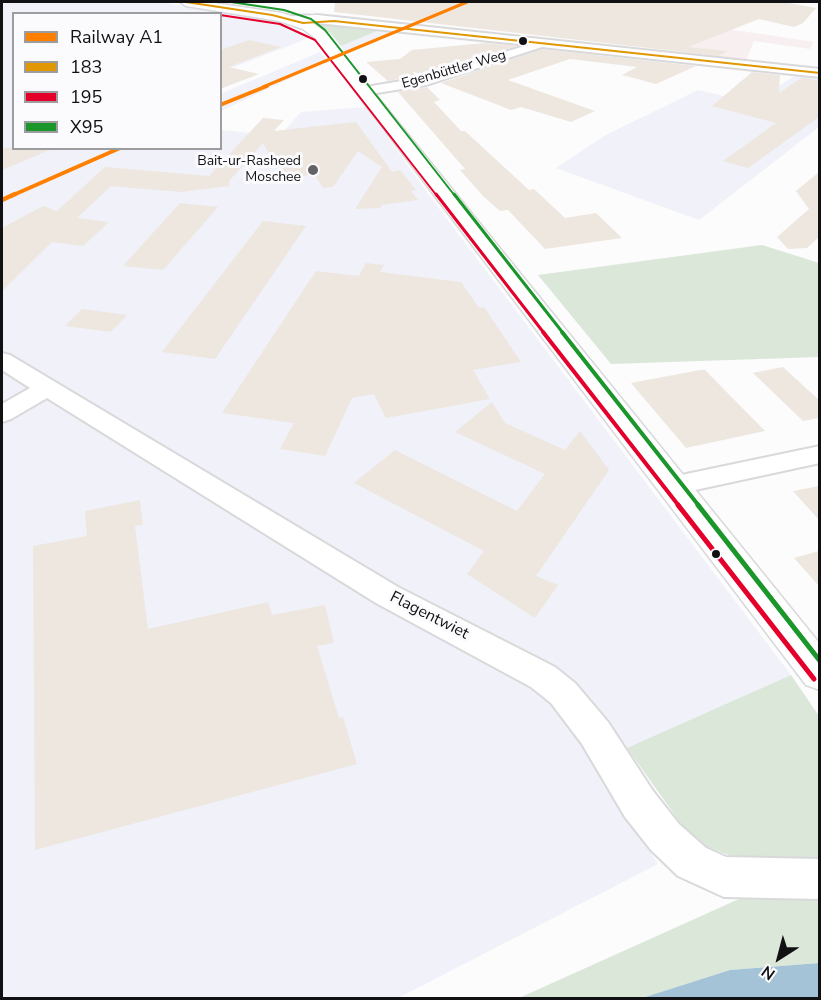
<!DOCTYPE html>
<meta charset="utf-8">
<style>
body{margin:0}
#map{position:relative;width:821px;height:1000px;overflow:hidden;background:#fcfcfd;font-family:"Nunito Sans",sans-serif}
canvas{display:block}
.frame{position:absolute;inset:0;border:3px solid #111114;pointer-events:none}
.legend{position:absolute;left:12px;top:12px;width:210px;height:138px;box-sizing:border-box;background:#fbfbfe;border:2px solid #9d9da0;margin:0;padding:8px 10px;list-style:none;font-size:18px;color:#111114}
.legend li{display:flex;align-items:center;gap:12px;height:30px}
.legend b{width:30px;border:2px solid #9d9da0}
.north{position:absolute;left:749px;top:928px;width:60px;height:60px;-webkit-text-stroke:4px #fbfbfe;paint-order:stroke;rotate:216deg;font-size:16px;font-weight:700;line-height:24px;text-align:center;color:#111114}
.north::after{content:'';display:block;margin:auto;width:21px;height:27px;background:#111114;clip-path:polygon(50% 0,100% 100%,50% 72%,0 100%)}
</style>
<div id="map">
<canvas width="821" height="1000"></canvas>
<div class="frame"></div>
<ul class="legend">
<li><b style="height:8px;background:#ff8000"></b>Railway A1</li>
<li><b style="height:8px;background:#e09702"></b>183</li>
<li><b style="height:8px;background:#e4002b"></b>195</li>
<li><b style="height:8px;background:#1a962b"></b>X95</li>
</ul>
<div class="north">N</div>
</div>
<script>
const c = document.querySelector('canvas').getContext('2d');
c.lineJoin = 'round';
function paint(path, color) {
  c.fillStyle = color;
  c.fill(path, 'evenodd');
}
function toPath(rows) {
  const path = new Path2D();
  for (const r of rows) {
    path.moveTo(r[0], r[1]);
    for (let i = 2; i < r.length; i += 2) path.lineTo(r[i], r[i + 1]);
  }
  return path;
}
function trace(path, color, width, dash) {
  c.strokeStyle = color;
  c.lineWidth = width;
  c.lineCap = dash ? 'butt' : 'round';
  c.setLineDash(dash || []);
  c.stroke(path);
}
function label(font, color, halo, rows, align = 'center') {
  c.font = font + ' "Nunito Sans",sans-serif';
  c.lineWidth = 6;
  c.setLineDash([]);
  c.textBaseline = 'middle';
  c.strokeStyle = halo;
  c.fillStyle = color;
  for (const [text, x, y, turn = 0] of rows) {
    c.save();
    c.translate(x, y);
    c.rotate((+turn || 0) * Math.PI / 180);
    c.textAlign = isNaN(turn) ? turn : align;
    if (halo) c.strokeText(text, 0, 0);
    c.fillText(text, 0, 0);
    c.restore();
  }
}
paint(toPath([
 [15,2,160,2,272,19,305,34,309,38,221,72,220,14,14,14,14,148,220,148,221,130,280,136,301,112,366,107,434,202,791,675,594,763,658,864,398,998,2,998,2,4],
 [382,29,397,30,345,52,341,46],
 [320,52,327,61,221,111,220,94],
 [800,72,819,75,819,127,699,220,556,168,604,136,698,90,754,103]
]), '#f0f1f9');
paint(toPath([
 [724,29,762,34,814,42,810,49,754,41,746,61,684,54,695,34]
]), '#f8eff1');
paint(toPath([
 [315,24,332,24,382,29,341,46,330,33],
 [762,245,819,263,819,357,611,364,538,275],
 [791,675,819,716,819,861,739,859,694,842,627,748],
 [739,899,819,900,819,963,730,970,642,998,519,998]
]), '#dae7d9');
paint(toPath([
 [819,963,819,998,642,998,730,970]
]), '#a4c3d6');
paint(toPath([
 [335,2,783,2,816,8,803,23,794,27,759,19,688,47,728,51,718,56,334,12],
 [249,40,281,47,229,67,259,74,220,89,220,50],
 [484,43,517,46,421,75,412,71,416,76,388,81,366,62,400,59,412,50],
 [542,49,696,66,656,84,622,75,637,67,570,59,508,80,595,111,571,122,521,107,511,110,441,83],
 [752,72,780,75,779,93,803,77,819,81,819,117,748,168,723,161,776,123,712,106],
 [427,87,440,100,434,102,461,131,465,131,529,190,534,189,565,218,596,213,622,238,545,249,508,210,500,211,483,196,460,170,465,169,398,92],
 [263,118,284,120,274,131,356,122,392,172,400,170,416,190,411,191,418,200,381,205,381,208,355,209,382,167,358,151,333,187,323,188,312,171,310,175,283,179,263,143,229,181,229,186,181,192,111,186,77,218,109,222,83,246,52,242,2,291,2,228,43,206,57,211,105,167,209,176],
 [2,148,52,148,52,149,2,170],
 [819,172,819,237,807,248,788,249,777,237,809,209,796,191],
 [180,203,218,207,163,270,123,266],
 [263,221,306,226,215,359,162,352],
 [366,263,384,265,380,272,461,282,479,308,484,307,521,362,473,370,490,399,386,418,374,394,352,398,325,456,280,449,294,423,222,413,316,271,359,276],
 [82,309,127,315,111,332,65,326],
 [783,367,819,400,819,418,803,421,753,373],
 [700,370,705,370,765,431,686,448,631,383],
 [492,402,505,423,565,450,580,431,609,470,536,576,558,585,535,618,467,574,484,551,354,483,395,450,517,511,545,474,455,432],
 [819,486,819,520,793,491],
 [140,500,143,525,135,526,148,629,268,602,272,615,325,605,334,643,317,646,339,718,343,717,357,764,35,850,33,546,87,536,85,511],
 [819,551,819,586,794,558]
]), '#eee7e0');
const minor = toPath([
 [317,15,820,69,820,77,542,47,426,85,365,95,358,91,360,88,419,78,528,45,317,23,293,24,287,20,293,16,317,15],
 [2,353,10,355,398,587,555,667,575,683,608,722,653,791,679,824,706,848,726,857,820,859,820,899,724,897,678,876,651,850,625,817,582,744,551,703,531,687,376,603,47,398,11,419,2,422,2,404,30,388,2,370,2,353],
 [820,446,820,463,672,495,662,493,658,486,662,479,672,477,820,446]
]);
const major = toPath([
 [180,2,208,2,282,13,313,23,325,32,820,644,820,690,806,685,315,38,303,29,279,21,186,6,180,2]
]);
trace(minor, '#d9d9db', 4);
trace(major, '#d9d9db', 3);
paint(minor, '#fff');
paint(major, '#fff');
trace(toPath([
 [186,2,272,15,303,23,334,21,820,73]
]), '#e09702', 2);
trace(toPath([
 [220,15,280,24,315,40,437,196]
]), '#e4002b', 2);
trace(toPath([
 [436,194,544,333]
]), '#e4002b', 3);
trace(toPath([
 [543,332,679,506]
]), '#e4002b', 4);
trace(toPath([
 [678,505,814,679]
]), '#e4002b', 5);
trace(toPath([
 [231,2,284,10,311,19,325,30,455,196]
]), '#1a962b', 2);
trace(toPath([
 [454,194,563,333]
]), '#1a962b', 3);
trace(toPath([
 [562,332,699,506]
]), '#1a962b', 4);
trace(toPath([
 [698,505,820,661]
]), '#1a962b', 5);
trace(toPath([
 [263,87,467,2]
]), '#ff8000', 3);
trace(toPath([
 [220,105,267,86],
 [11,196,120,148]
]), '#ff8000', 4);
trace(toPath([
 [2,200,15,194]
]), '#ff8000', 4.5);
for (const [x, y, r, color] of [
 [523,41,5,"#111114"],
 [363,79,5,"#111114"],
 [313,170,6,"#636366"],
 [716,554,5,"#111114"]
]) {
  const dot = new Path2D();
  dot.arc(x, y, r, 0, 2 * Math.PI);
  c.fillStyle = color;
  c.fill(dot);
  trace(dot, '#fbfbfe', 2);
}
label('14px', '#111114', '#fbfbfe', [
 ["Egenbüttler Weg",454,70,-16]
]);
label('14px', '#111114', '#fbfbfe', [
 ["Bait-ur-Rasheed",301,162],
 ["Moschee",301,178]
], 'right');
label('16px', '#111114', '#fbfbfe', [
 ["Flagentwiet",429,616,27]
]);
</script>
